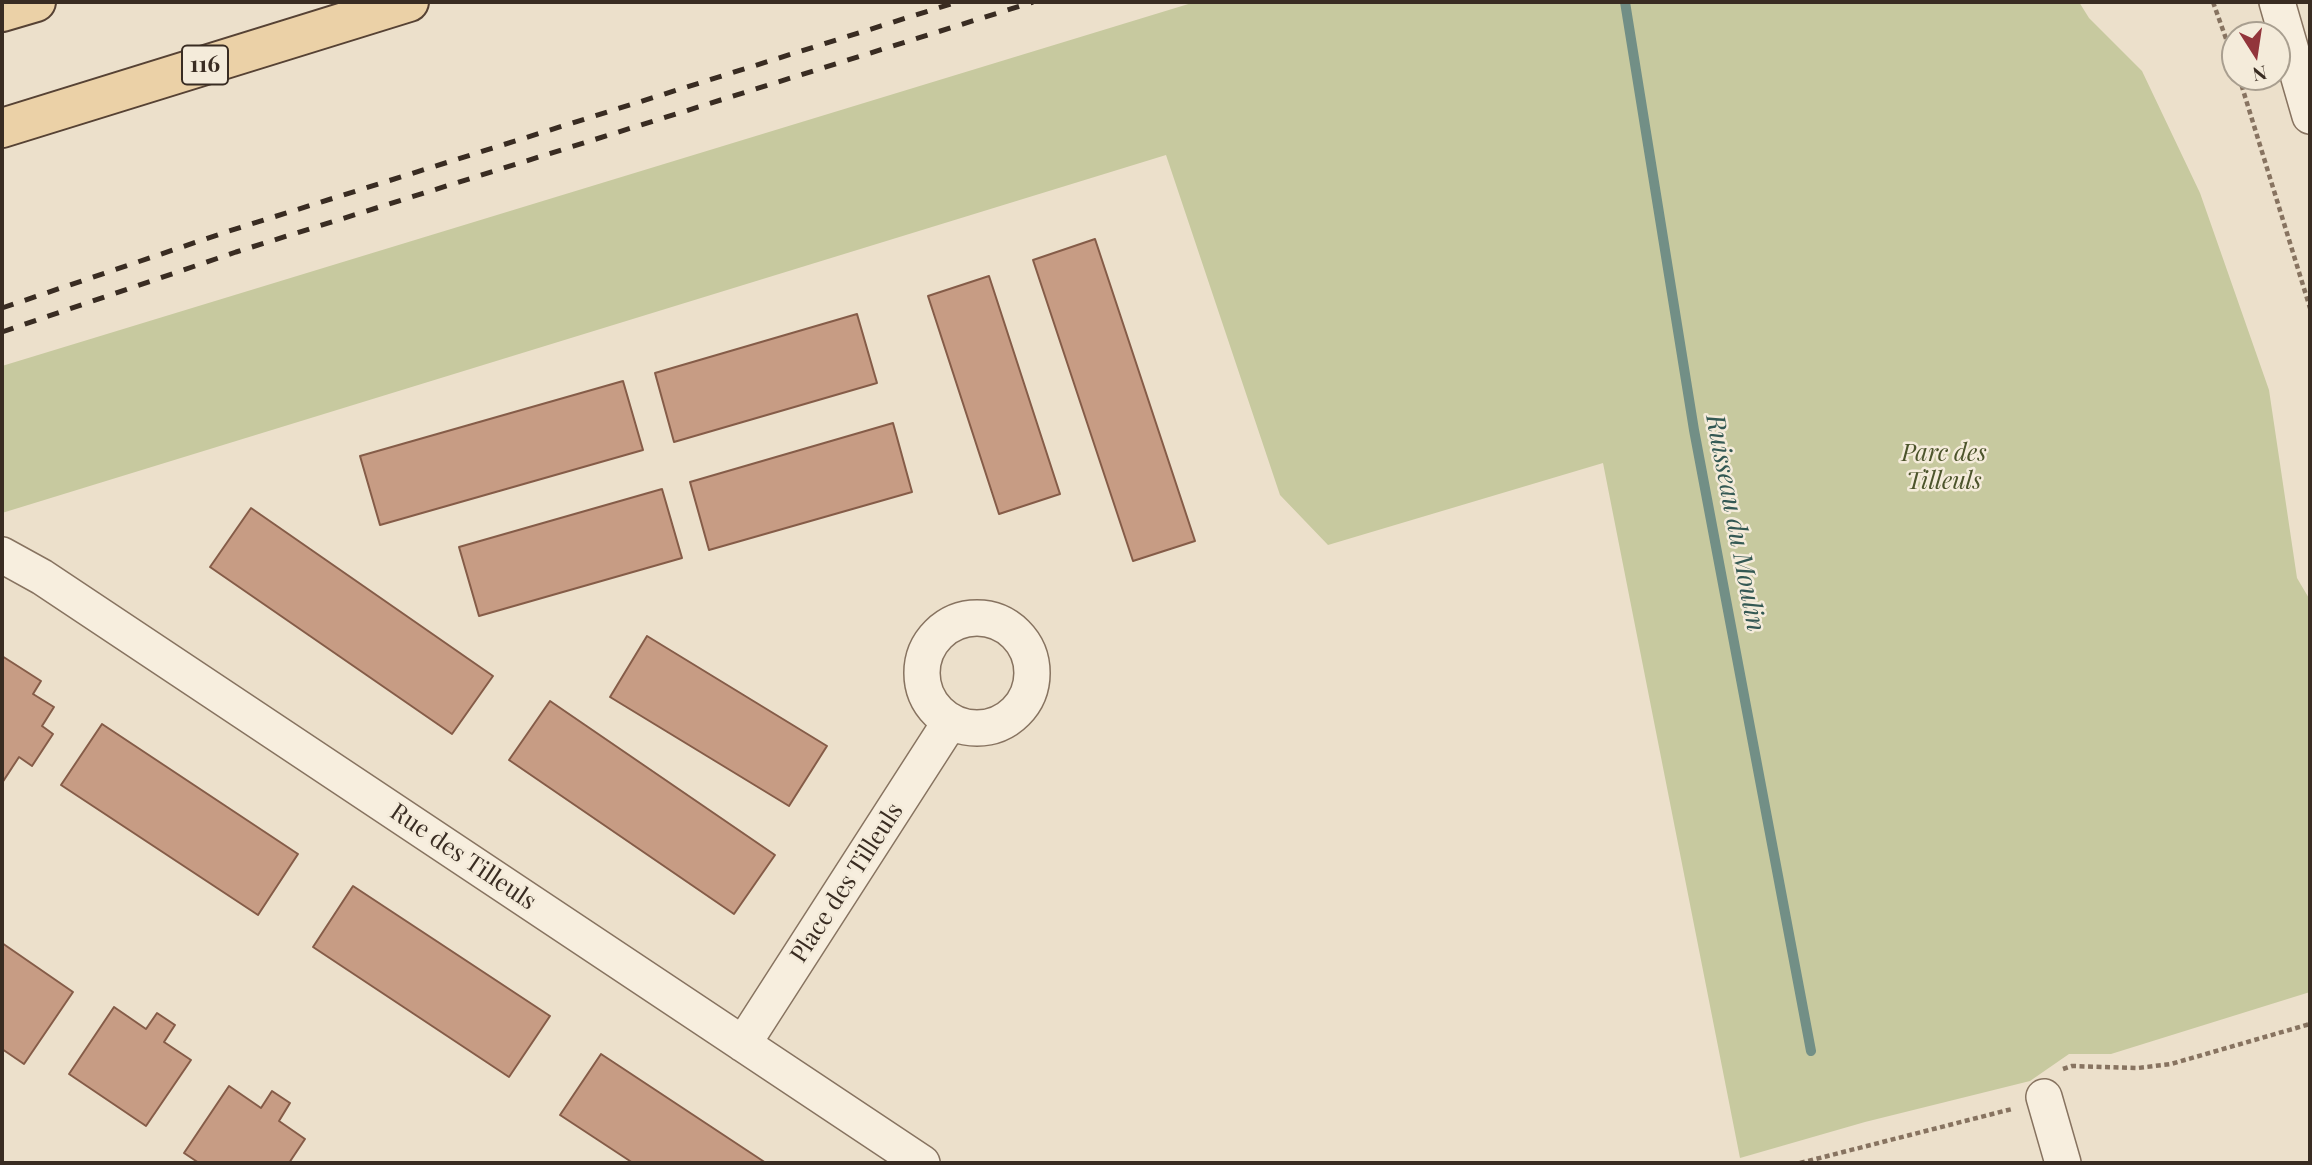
<!DOCTYPE html>
<style>
body{margin:0}
#map{position:relative;width:2312px;height:1165px;overflow:hidden;background:#ece0cb;font-family:"Playfair Display",serif}
canvas{display:block}
.frame{position:absolute;inset:0;border:4px solid #392c22;pointer-events:none}
.north{position:absolute;left:2221px;top:21px;width:70px;height:70px;box-sizing:border-box;background:#f4ebda;border:2px solid #a99f90;border-radius:50%;rotate:168deg;font-size:19px;font-weight:700;line-height:28px;text-align:center;color:#392c22}
.north::after{content:'';display:block;margin:auto;width:24px;height:32px;background:#92353b;clip-path:polygon(50% 0,100% 100%,50% 72%,0 100%)}
</style>
<div id="map">
<canvas width="2312" height="1165"></canvas>
<div class="frame"></div>
<div class="north">N</div>
</div>
<script>
const c = document.querySelector('canvas').getContext('2d');
c.lineJoin = 'round';
function paint(path, color) {
  c.fillStyle = color;
  c.fill(path, 'evenodd');
}
function toPath(rows) {
  const path = new Path2D();
  for (const r of rows) {
    if (r.length === 3) {
      path.moveTo(r[0] + r[2], r[1]);
      path.arc(r[0], r[1], r[2], 0, 2 * Math.PI);
      continue;
    }
    path.moveTo(r[0], r[1]);
    for (let i = 2; i < r.length; i += 2) path.lineTo(r[i], r[i + 1]);
  }
  return path;
}
function trace(path, color, width, dash) {
  c.strokeStyle = color;
  c.lineWidth = width;
  c.lineCap = dash ? 'butt' : 'round';
  c.setLineDash(dash || []);
  c.stroke(path);
}
function label(font, color, halo, rows, align = 'center') {
  c.font = font + ' "Playfair Display",serif';
  c.lineWidth = 5;
  c.setLineDash([]);
  c.textBaseline = 'middle';
  c.strokeStyle = halo;
  c.fillStyle = color;
  for (const [text, x, y, turn = 0] of rows) {
    c.save();
    c.translate(x, y);
    c.rotate((+turn || 0) * Math.PI / 180);
    c.textAlign = isNaN(turn) ? turn : align;
    if (halo) c.strokeText(text, 0, 0);
    c.fillText(text, 0, 0);
    c.restore();
  }
}
paint(toPath([
 [1195,2,2079,2,2089,18,2142,71,2200,193,2269,390,2297,578,2310,600,2310,992,2111,1054,2069,1054,2030,1081,1865,1122,1740,1158,1603,463,1328,545,1280,495,1166,155,2,513,2,366]
]), '#c7c99f');
trace(toPath([
 [1625,2,1694,430,1811,1051]
]), '#728f86', 10);
const building = toPath([
 [1095,239,1195,541,1133,561,1033,260,1095,239],
 [989,276,1060,494,999,514,928,296,989,276],
 [857,314,877,383,674,442,655,373,857,314],
 [623,381,643,450,380,525,360,456,623,381],
 [893,423,912,492,709,550,690,482,893,423],
 [662,489,682,558,479,616,459,547,662,489],
 [251,508,493,676,452,734,210,567,251,508],
 [647,636,827,746,789,806,610,697,647,636],
 [2,656,41,681,33,694,54,707,42,726,53,734,32,766,19,757,2,783,2,656],
 [550,701,775,855,734,914,509,760,550,701],
 [102,724,298,854,258,915,61,785,102,724],
 [353,886,550,1016,509,1077,313,947,353,886],
 [2,943,73,992,24,1064,2,1049,2,943],
 [114,1007,146,1029,157,1013,175,1025,164,1042,191,1060,146,1126,69,1074,114,1007],
 [601,1054,766,1163,633,1163,560,1115,601,1054],
 [229,1086,261,1108,272,1091,290,1103,279,1121,305,1139,289,1163,199,1163,184,1153,229,1086]
]);
paint(building, '#c79c84');
trace(building, '#855c48', 2);
const minor = toPath([
 [2277,2,2310,116],
 [2,555,42,577,922,1163],
 [977,673,55],
 [743,1044,950,722],
 [2044,1097,2063,1163]
]);
const major = toPath([
 [2,12,36,2],
 [2,128,409,2]
]);
trace(minor, '#877360', 38);
trace(major, '#564234', 42);
trace(toPath([
 [2213,2,2235,64],
 [2239,77,2310,308],
 [2063,1069,2072,1066,2138,1068,2171,1064,2310,1024],
 [1800,1163,2012,1109]
]), '#877360', 4.5, [5, 3.5]);
trace(minor, '#f7eede', 35);
trace(major, '#ebd1a7', 38);
trace(toPath([
 [2,308,229,231,957,2],
 [2,332,236,252,1033,2]
]), '#392c22', 5, [12, 12]);
for (const [x, y, w] of [
 [205,65,46]
]) {
  const box = new Path2D();
  box.roundRect(x - w / 2, y - 19.5, w, 39, 5);
  c.fillStyle = '#f4ebda';
  c.fill(box);
  trace(box, '#392c22', 2);
}
label('bold 23px', '#392c22', null, [
 ["116",205,65]
]);
label('italic 24px', '#4c542b', '#f4ebda', [
 ["Parc des",1944,454],
 ["Tilleuls",1944,482]
]);
label('24px', '#392c22', '#f4ebda', [
 ["Rue des Tilleuls",463,857,34],
 ["Place des Tilleuls",847,883,-57]
]);
label('italic 26px', '#335853', '#f4ebda', [
 ["Ruisseau du Moulin",1735,523,79]
]);
</script>
